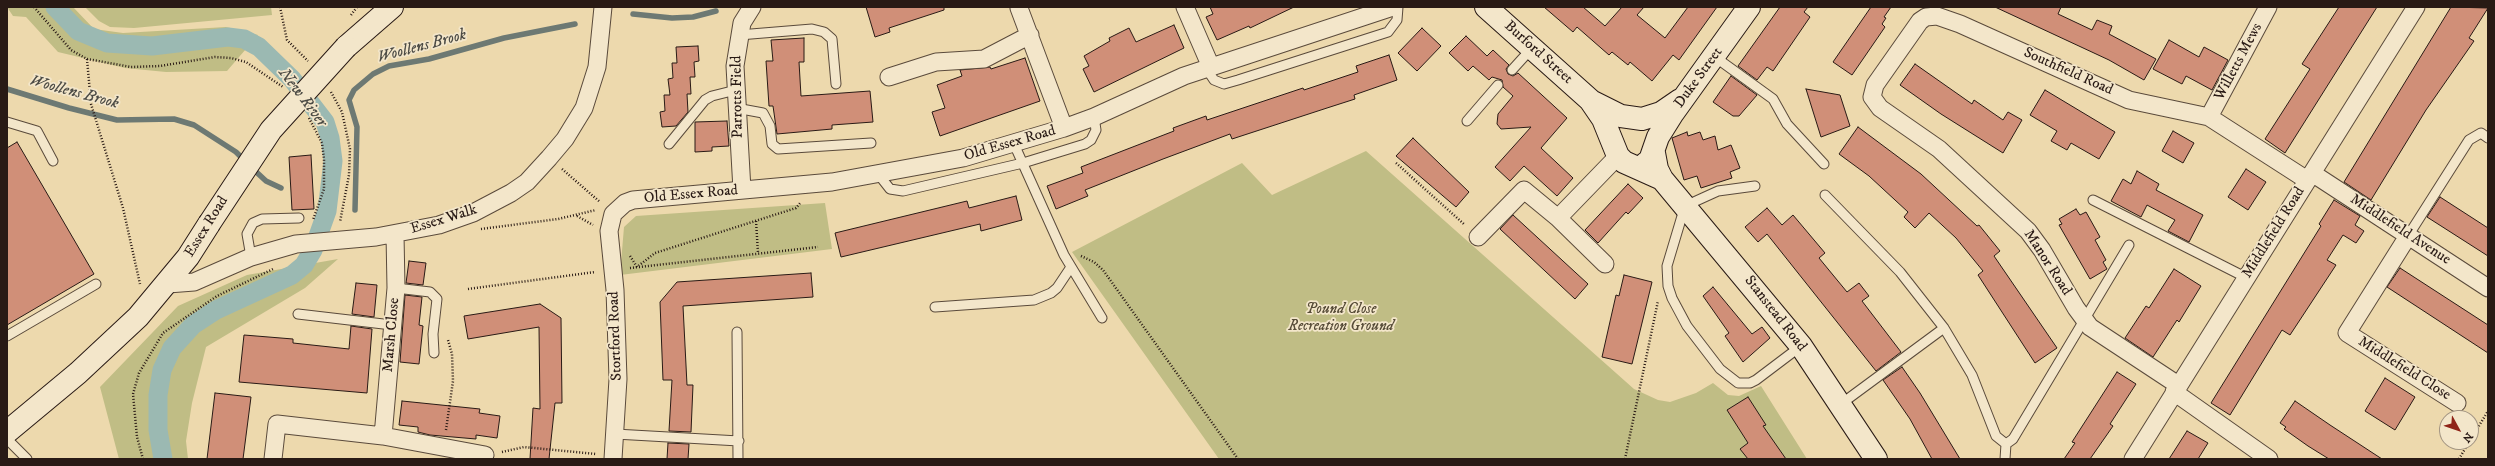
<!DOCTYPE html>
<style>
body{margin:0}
#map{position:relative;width:2495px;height:466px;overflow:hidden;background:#edd9ad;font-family:"IM FELL DW Pica",serif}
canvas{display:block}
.frame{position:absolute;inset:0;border:8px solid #291a15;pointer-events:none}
.north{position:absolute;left:2439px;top:410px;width:40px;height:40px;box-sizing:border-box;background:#f3e6ca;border:1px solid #a29482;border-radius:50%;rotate:130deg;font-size:11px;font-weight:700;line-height:16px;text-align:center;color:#291a15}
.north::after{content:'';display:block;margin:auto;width:14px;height:18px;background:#8f2418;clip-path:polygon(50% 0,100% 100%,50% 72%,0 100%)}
</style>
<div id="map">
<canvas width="2495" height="466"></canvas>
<div class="frame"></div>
<div class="north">N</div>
</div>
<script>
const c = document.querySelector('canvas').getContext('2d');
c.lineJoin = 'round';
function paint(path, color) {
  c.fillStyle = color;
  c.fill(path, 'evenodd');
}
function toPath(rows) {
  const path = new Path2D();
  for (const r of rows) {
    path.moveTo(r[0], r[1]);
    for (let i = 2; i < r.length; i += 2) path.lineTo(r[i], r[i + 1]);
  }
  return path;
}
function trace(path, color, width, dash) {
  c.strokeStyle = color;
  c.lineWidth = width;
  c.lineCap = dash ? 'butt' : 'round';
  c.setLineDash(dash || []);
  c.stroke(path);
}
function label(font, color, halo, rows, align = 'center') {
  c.font = font + ' "IM FELL DW Pica",serif';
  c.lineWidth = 3.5;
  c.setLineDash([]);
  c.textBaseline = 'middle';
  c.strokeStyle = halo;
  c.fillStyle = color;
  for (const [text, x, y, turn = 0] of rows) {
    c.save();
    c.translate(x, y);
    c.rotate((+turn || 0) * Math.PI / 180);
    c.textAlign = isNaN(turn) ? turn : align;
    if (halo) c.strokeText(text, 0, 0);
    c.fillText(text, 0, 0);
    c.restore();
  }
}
paint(toPath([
 [7,7,73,7,94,29,123,33,226,27,258,35,227,71,166,72,125,68,58,52,26,17,13,16],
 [85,7,271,7,272,15,134,28,110,27,99,21],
 [1366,151,1634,389,1658,400,1670,402,1696,393,1713,383,1728,395,1739,396,1761,386,1807,459,1219,459,1072,252,1242,163,1272,195],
 [825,203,832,249,620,275,624,227,636,216],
 [338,259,305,288,206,347,192,403,186,441,188,459,119,459,100,387,178,306,247,275]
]), '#c0bd85');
trace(toPath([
 [633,14,672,18,693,17,716,11],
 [7,89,69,108,117,120,174,119,194,125,236,152,246,162],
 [252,168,266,181,281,188],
 [355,210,357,127,349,100,354,90,373,74,389,66,429,59,504,38,575,24]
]), '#6d7973', 5.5);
trace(toPath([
 [55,7,78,31,107,43,152,46,228,37,244,39,259,47,292,79,325,122,330,138,333,161,327,211,313,250,304,265,292,275,216,310,193,325,172,348,162,370,158,395,158,430,163,459]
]), '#9bb9b2', 19);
const building = toPath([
 [866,7,944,7,944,10,889,28,890,32,875,37,866,7],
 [1210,7,1294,7,1250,28,1249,26,1217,40,1206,17,1213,14,1210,7],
 [1544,7,1583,7,1605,26,1622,7,1644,7,1637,15,1665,38,1688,7,1717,7,1679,60,1673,55,1652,81,1630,62,1628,65,1612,52,1609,55,1577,27,1573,32,1544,7],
 [1780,7,1808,7,1804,12,1810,17,1773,71,1767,67,1757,80,1738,66,1780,7],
 [1871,7,1891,7,1884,17,1886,18,1882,24,1885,27,1852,75,1833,62,1871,7],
 [1995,7,2061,7,2058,14,2092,30,2097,20,2112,26,2109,34,2156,59,2144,80,2109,60,1995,7],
 [2339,7,2377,7,2285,153,2265,139,2310,69,2302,64,2339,7],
 [2451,7,2488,8,2469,38,2474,41,2426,110,2371,200,2344,182,2451,7],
 [1174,25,1184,48,1094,92,1083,69,1089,66,1084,56,1110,41,1109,38,1129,28,1136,42,1174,25],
 [1422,28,1441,46,1417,71,1398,53,1422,28],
 [1466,36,1487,56,1493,50,1509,65,1506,69,1508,74,1513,76,1518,73,1567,118,1541,148,1573,178,1557,196,1524,166,1510,181,1495,167,1531,127,1501,129,1497,124,1498,114,1513,96,1503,87,1502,80,1492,77,1489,80,1473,66,1468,71,1449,53,1466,36],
 [804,38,804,62,799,62,801,96,870,91,873,122,832,125,832,129,777,134,773,106,769,106,766,61,773,61,771,40,804,38],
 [2169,40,2199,57,2204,47,2228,60,2212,90,2186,76,2182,84,2153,69,2169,40],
 [698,46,699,61,694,62,695,77,690,77,691,94,687,94,688,112,676,126,662,127,660,112,665,111,664,95,670,95,668,79,673,78,672,63,677,63,676,47,698,46],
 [1389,55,1397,80,1354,95,1355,99,1327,108,1232,139,1230,134,1163,159,1085,190,1088,196,1056,209,1047,186,1083,173,1081,167,1174,131,1173,128,1206,116,1207,120,1303,88,1304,90,1358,72,1356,66,1389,55],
 [1025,58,1040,101,940,136,932,112,945,108,937,85,962,76,960,70,990,67,991,69,1025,58],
 [1915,64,1972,104,1974,100,2003,120,2008,112,2022,120,2003,153,1941,114,1900,85,1915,64],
 [1731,76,1757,95,1739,116,1733,116,1713,102,1731,76],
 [1806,89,1840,95,1850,126,1821,137,1806,89],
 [2045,90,2115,132,2099,159,2071,143,2067,150,2051,141,2057,131,2030,115,2045,90],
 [727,121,729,146,712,147,712,151,695,152,695,122,727,121],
 [1858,127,1921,174,1977,226,1979,225,2000,251,1994,256,2057,348,2035,363,1978,275,1983,271,1956,238,1929,213,1915,228,1904,217,1908,212,1869,176,1839,154,1858,127],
 [2173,131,2194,143,2183,163,2162,151,2173,131],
 [1687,132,1688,136,1700,132,1703,140,1715,136,1718,150,1731,145,1740,168,1730,172,1732,178,1701,188,1697,176,1684,180,1672,138,1687,132],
 [1413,138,1469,192,1456,207,1396,156,1413,138],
 [17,142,94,274,7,325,7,148,17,142],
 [311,155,314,209,292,210,289,157,311,155],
 [2246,169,2266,182,2248,210,2228,197,2246,169],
 [2137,171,2159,184,2156,190,2203,215,2189,242,2168,231,2175,220,2147,205,2141,217,2111,201,2123,179,2131,184,2137,171],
 [1628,184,1643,198,1628,214,1626,212,1598,243,1585,230,1628,184],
 [1016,196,1022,220,981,231,980,224,841,257,835,233,967,201,969,208,1016,196],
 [2440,197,2488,228,2488,256,2427,217,2440,197],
 [2334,200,2360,216,2355,225,2364,231,2356,243,2343,235,2327,260,2336,265,2290,335,2282,330,2230,415,2211,403,2321,226,2319,224,2334,200],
 [1767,208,1782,225,1793,215,1825,253,1819,258,1847,292,1859,283,1869,296,1862,301,1901,352,1876,371,1767,234,1758,242,1745,227,1767,208],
 [2076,209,2080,215,2086,212,2100,237,2095,240,2106,260,2103,262,2107,269,2090,279,2059,225,2062,224,2059,219,2076,209],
 [1513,215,1588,284,1575,299,1500,229,1513,215],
 [409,261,426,263,423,285,406,283,409,261],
 [2400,268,2488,325,2488,353,2387,287,2400,268],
 [2174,269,2201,286,2179,322,2177,320,2153,357,2125,338,2146,306,2149,308,2174,269],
 [811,273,813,297,683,306,687,385,693,385,691,432,669,431,672,380,663,380,660,302,677,282,811,273],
 [1624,275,1652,282,1632,364,1602,357,1616,295,1619,296,1624,275],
 [356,283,377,285,374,317,352,314,356,283],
 [1713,287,1752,334,1762,327,1770,338,1743,362,1725,336,1729,333,1703,296,1713,287],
 [405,295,422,297,419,325,423,326,419,364,400,362,405,295],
 [540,304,561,318,562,403,555,403,549,459,530,459,533,408,540,409,539,327,468,339,464,316,540,304],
 [351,326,372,329,367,393,239,382,244,335,293,339,293,343,349,349,351,326],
 [1902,367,1920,393,1960,459,1932,459,1910,419,1883,380,1902,367],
 [2117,372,2136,384,2110,424,2113,426,2090,459,2064,459,2075,443,2072,442,2117,372],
 [2385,378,2415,397,2395,430,2365,411,2385,378],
 [215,393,251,397,243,459,207,459,215,393],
 [1748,397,1766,425,1763,426,1786,459,1748,459,1740,449,1748,443,1727,410,1748,397],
 [402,401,480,409,479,413,500,416,497,438,476,435,476,439,430,435,418,432,418,427,399,425,402,401],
 [2295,401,2330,425,2382,459,2329,459,2308,446,2284,429,2286,427,2280,423,2295,401],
 [2187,431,2208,443,2198,459,2169,459,2187,431],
 [668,443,689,444,688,459,667,459,668,443]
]);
paint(building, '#d08f78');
trace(building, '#291a15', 1);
const lane = toPath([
 [739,35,812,29,824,32,832,39,836,84],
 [1715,57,1773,99,1787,124,1824,164],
 [1206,68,1214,80,1224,84,1238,80,1388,32,1397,20,1398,7],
 [1512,70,1532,48],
 [736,108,763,113,770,126,772,144,778,149,871,143],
 [1467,121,1498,85],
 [7,122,37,131,53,161],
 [669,144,705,100,712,96,736,90],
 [1014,144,1064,255,1102,318],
 [879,175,890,189,903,191,1023,163,1085,144,1091,140,1096,130,1094,117],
 [1755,186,1718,191,1685,206,1667,266,1668,286,1672,298,1687,326,1720,369,1738,383,1750,383,1756,380,1801,346],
 [1825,195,1900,272,1944,328,1972,375,1996,436,2006,444,2013,439,2129,245],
 [2093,200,2247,278],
 [2408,236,2469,140,2481,133,2488,138],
 [251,257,247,234,253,223,262,219,299,218],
 [396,288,430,292,437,299,433,334,434,353],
 [935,307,1034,300,1051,293,1057,288,1071,267],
 [298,314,392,325],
 [737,332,738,459],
 [7,336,96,284],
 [1841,404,1944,328],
 [615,434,739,441],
 [7,439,27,459],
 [2005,459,2006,444]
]);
const street = toPath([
 [1185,7,1211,67],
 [1019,8,1064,128],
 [889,77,936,62,984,59,1030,35],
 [2209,117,2268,7],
 [2312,173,2488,288],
 [742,190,735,66,742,23,752,7],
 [2408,236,2347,333,2457,403],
 [1478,237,1524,190,1558,218],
 [1605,264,1558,218,1618,156],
 [168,284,194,282,251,257,296,244,376,237,439,225,473,213,511,193,527,182,549,158,565,139,584,108,597,67,603,7],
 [2178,385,2090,327,2076,308,2042,250,2028,231,1939,149,1880,108,1872,97,1875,85,1920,21,1926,17,1937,16,1960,24,2129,100,2209,117,2307,180],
 [2174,392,2269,459],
 [383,436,396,288,395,234],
 [273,459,277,424,383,436,485,455],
 [613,459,618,379,615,290,609,231,613,214,625,203,633,200,832,182,963,158,1064,128,1094,117,1184,76,1393,7],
 [2133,459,2416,7]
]);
const secondary = toPath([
 [1486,7,1590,100,1603,119,1618,156,1624,162,1662,179],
 [346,47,392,7],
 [1593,102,1621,116,1642,119,1661,113,1680,100],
 [1654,153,1657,169,1662,179,1801,346,1876,459],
 [1646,163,1650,160,1658,137,1673,113,1749,7],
 [7,432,78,373,138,317,188,257,209,224]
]);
trace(lane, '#5a4a3b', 11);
trace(street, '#5a4a3b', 19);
trace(secondary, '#291a15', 24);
trace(toPath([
 [34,7,71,50,87,59,131,67,160,66,215,57,231,58,246,62,283,87],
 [280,7,287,40,308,61],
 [351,15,357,7],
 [87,59,91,104,123,208,140,284],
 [331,92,342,112,350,149,349,175,340,222],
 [309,118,322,143,324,159,324,189,313,220],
 [1396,163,1465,225],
 [562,169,600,202],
 [577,216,593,225],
 [756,221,758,253],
 [481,229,558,219,596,210],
 [630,256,637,267,655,253,796,208,801,202],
 [1081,256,1094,262,1103,270,1238,459],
 [630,268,818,247],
 [468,289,595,272],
 [446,430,453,381,452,354,448,340],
 [2471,439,2488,411],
 [502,452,524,447,596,454],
 [143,459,137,437,133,394,139,373,163,333,217,296,273,269],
 [1625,459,1658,301],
 [2459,459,2469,442]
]), '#291a15', 2.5, [1, 2]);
trace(lane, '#f3e6ca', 9);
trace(street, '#f3e6ca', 17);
trace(secondary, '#f3e6ca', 22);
const secondaryBridge = toPath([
 [209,224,271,130,346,47]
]);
trace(secondaryBridge, '#291a15', 24, []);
trace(secondaryBridge, '#f3e6ca', 22);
label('15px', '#291a15', '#f3e6ca', [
 ["Burford Street",1538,53,42],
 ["Willetts Mews",2239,62,-62],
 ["Southfield Road",2068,72,24],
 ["Duke Street",1699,78,-54],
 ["Parrotts Field",738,97,-91],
 ["Old Essex Road",1010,144,-16],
 ["Old Essex Road",691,195,-5],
 ["Essex Walk",444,220,-17],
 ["Essex Road",207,227,-58],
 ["Middlefield Avenue",2400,230,33],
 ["Middlefield Road",2274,233,-58],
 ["Manor Road",2047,263,57],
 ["Stanstead Road",1775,314,52],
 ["Marsh Close",392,335,-85],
 ["Stortford Road",616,336,-92],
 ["Middlefield Close",2404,369,32]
]);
label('italic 15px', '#564b37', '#f3e6ca', [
 ["Pound Close",1341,310],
 ["Recreation Ground",1341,327]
]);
label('italic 16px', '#4b4a44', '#f3e6ca', [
 ["Woollens Brook",422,47,-15],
 ["Woollens Brook",74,93,15],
 ["New River",302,98,53]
]);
</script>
